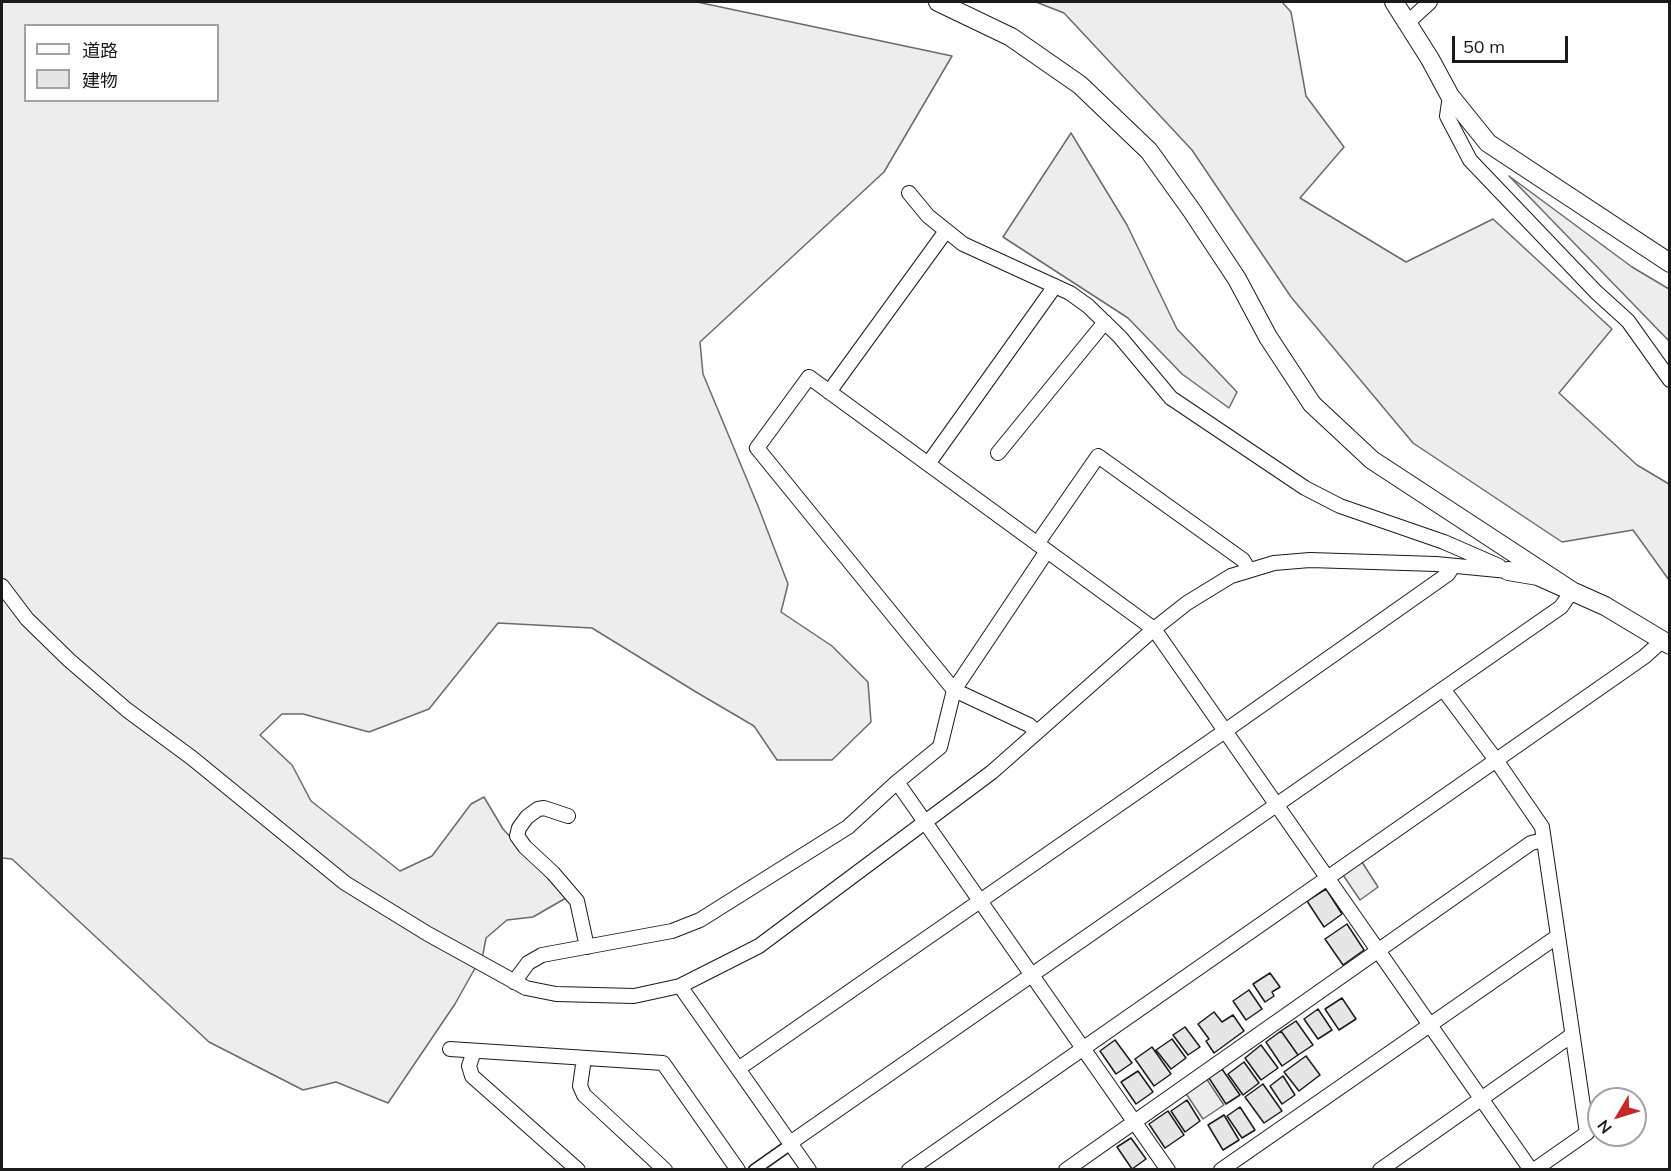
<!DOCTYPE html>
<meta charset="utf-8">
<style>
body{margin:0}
#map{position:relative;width:1671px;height:1171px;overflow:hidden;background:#fff;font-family:Mulish,"Noto Sans JP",sans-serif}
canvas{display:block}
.frame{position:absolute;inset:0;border:3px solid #1a1a1a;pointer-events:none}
.legend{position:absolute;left:24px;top:24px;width:195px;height:78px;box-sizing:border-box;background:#fff;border:2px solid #a3a3a3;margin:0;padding:8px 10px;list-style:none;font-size:18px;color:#1a1a1a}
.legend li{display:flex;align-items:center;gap:12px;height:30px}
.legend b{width:30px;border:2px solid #a3a3a3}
.north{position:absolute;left:1587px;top:1087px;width:60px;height:60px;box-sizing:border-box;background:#fff;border:2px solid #a3a3a3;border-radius:50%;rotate:232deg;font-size:16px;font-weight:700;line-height:24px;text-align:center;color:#1a1a1a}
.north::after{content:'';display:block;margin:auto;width:21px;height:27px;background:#c62828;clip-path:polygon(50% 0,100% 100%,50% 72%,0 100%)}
.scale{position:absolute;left:1452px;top:36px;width:116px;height:27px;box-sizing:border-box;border:3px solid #1a1a1a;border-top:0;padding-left:8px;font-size:18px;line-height:21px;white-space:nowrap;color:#1a1a1a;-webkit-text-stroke:4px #fff;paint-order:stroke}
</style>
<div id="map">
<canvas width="1671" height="1171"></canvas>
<div class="frame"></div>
<ul class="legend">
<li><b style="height:8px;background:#fff"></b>道路</li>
<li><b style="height:16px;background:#e6e6e6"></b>建物</li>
</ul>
<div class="north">N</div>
<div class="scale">50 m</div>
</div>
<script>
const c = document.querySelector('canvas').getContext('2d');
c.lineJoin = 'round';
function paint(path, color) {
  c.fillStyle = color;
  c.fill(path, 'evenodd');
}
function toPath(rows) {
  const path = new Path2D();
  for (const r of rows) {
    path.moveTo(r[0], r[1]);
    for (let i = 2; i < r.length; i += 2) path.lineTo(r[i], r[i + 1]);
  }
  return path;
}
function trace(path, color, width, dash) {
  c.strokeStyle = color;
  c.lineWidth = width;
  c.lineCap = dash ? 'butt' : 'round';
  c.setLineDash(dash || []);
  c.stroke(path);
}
const built = toPath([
 [2,2,697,2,952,56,884,172,700,342,703,374,758,506,788,584,781,612,832,646,868,682,871,722,832,760,777,760,754,726,696,692,592,628,498,623,429,709,369,732,303,714,282,714,260,735,292,765,311,801,400,871,432,856,471,804,484,797,503,829,566,898,533,917,507,920,486,938,483,954,455,1004,388,1103,336,1082,303,1090,209,1042,12,859,2,858,2,2],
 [26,26,218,26,218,100,26,100,26,26],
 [1036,2,1282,2,1291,12,1306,96,1344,147,1300,198,1406,262,1493,219,1612,329,1559,393,1637,465,1669,484,1669,580,1633,530,1562,542,1413,443,1291,297,1192,150,1064,13,1036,2],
 [1071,133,1127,225,1177,329,1237,392,1229,408,1182,374,1128,318,1003,237,1071,133],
 [1509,176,1632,267,1669,289,1669,341,1509,176],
 [1360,859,1378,887,1360,900,1341,872,1360,859],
 [1206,1078,1224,1105,1203,1119,1185,1092,1206,1078]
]);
paint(built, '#ededed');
trace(built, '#6a6a6a', 1.5);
const building = toPath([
 [1326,889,1342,914,1324,927,1307,901,1326,889],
 [1347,924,1364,950,1343,965,1325,939,1347,924],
 [1270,973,1280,987,1272,992,1274,996,1265,1002,1253,984,1270,973],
 [1249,990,1262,1009,1246,1020,1233,1001,1249,990],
 [1342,998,1356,1019,1339,1030,1325,1009,1342,998],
 [1318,1009,1332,1030,1318,1039,1304,1019,1318,1009],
 [1214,1012,1222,1022,1233,1015,1244,1031,1214,1053,1206,1041,1209,1039,1198,1024,1214,1012],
 [1296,1021,1313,1045,1298,1055,1281,1031,1296,1021],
 [1185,1027,1200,1047,1188,1055,1173,1035,1185,1027],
 [1281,1031,1298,1055,1282,1066,1266,1042,1281,1031],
 [1172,1039,1186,1058,1171,1069,1156,1050,1172,1039],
 [1115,1040,1132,1063,1116,1074,1100,1051,1115,1040],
 [1261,1045,1278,1068,1261,1080,1245,1058,1261,1045],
 [1152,1047,1171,1074,1154,1086,1135,1059,1152,1047],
 [1306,1056,1320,1075,1299,1091,1284,1072,1306,1056],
 [1244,1062,1259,1083,1243,1095,1228,1074,1244,1062],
 [1222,1069,1240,1095,1226,1104,1209,1078,1222,1069],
 [1138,1071,1153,1092,1136,1104,1121,1082,1138,1071],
 [1283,1076,1295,1095,1282,1104,1270,1086,1283,1076],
 [1263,1084,1282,1111,1264,1123,1245,1097,1263,1084],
 [1187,1100,1200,1121,1185,1132,1171,1111,1187,1100],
 [1240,1107,1255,1130,1242,1138,1227,1116,1240,1107],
 [1168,1111,1184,1135,1165,1148,1149,1124,1168,1111],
 [1224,1115,1239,1140,1223,1150,1208,1125,1224,1115],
 [1131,1138,1146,1159,1132,1169,1117,1147,1131,1138]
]);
paint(building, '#e6e6e6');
trace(building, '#1a1a1a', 1.5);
const pedestrian = toPath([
 [754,1170,791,1144]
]);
const minor = toPath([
 [1407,23,1430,2],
 [1450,96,1447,116,1470,160,1596,292,1628,321,1670,380],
 [909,193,928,216,963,244,1070,293,1088,306,1120,337,1171,398,1305,488,1340,506,1444,542,1499,566],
 [829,392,946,231],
 [998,453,1105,322],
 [928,464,1055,286],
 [1037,544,1098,456,1243,560,1249,570],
 [2,586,27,619,69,660,127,710,192,758,345,883,428,934,526,988,556,994,634,996,680,986,759,946,992,772,1154,629,1187,603,1231,576,1274,563,1310,560,1436,564,1508,571],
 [1443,689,1496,760,1542,827,1587,1133,1534,1170],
 [1037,732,1029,725,954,690,757,448,809,377,1154,629,1531,1170],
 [897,782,1168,1170],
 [568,816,544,808,538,809,527,817,519,828,517,836,525,847,553,873,577,901,587,947],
 [514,982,528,963,542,955,672,931,700,920,848,827,897,782,940,747,954,690,1047,551],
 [680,986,809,1170],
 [450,1049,663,1063,738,1170],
 [474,1051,469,1066,472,1076,578,1170],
 [584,1058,580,1086,584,1095,665,1170],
 [738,1069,1225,731,1448,574,1453,566],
 [790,1143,1561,607,1572,591],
 [909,1170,1644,657,1662,641],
 [1066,1170,1531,843,1544,840],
 [1221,1170,1558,936],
 [1380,1170,1572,1035]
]);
const tertiary = toPath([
 [938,2,1011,37,1080,85,1149,151,1192,211,1237,279,1268,337,1312,404,1372,460,1572,591],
 [1394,2,1430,59,1450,96,1488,143,1670,263],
 [1508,571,1538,576,1605,606,1670,645]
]);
trace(pedestrian, '#1a1a1a', 13);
trace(minor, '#1a1a1a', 16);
trace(tertiary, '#1a1a1a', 20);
trace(pedestrian, '#fff', 10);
trace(minor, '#fff', 14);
trace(tertiary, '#fff', 18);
</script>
